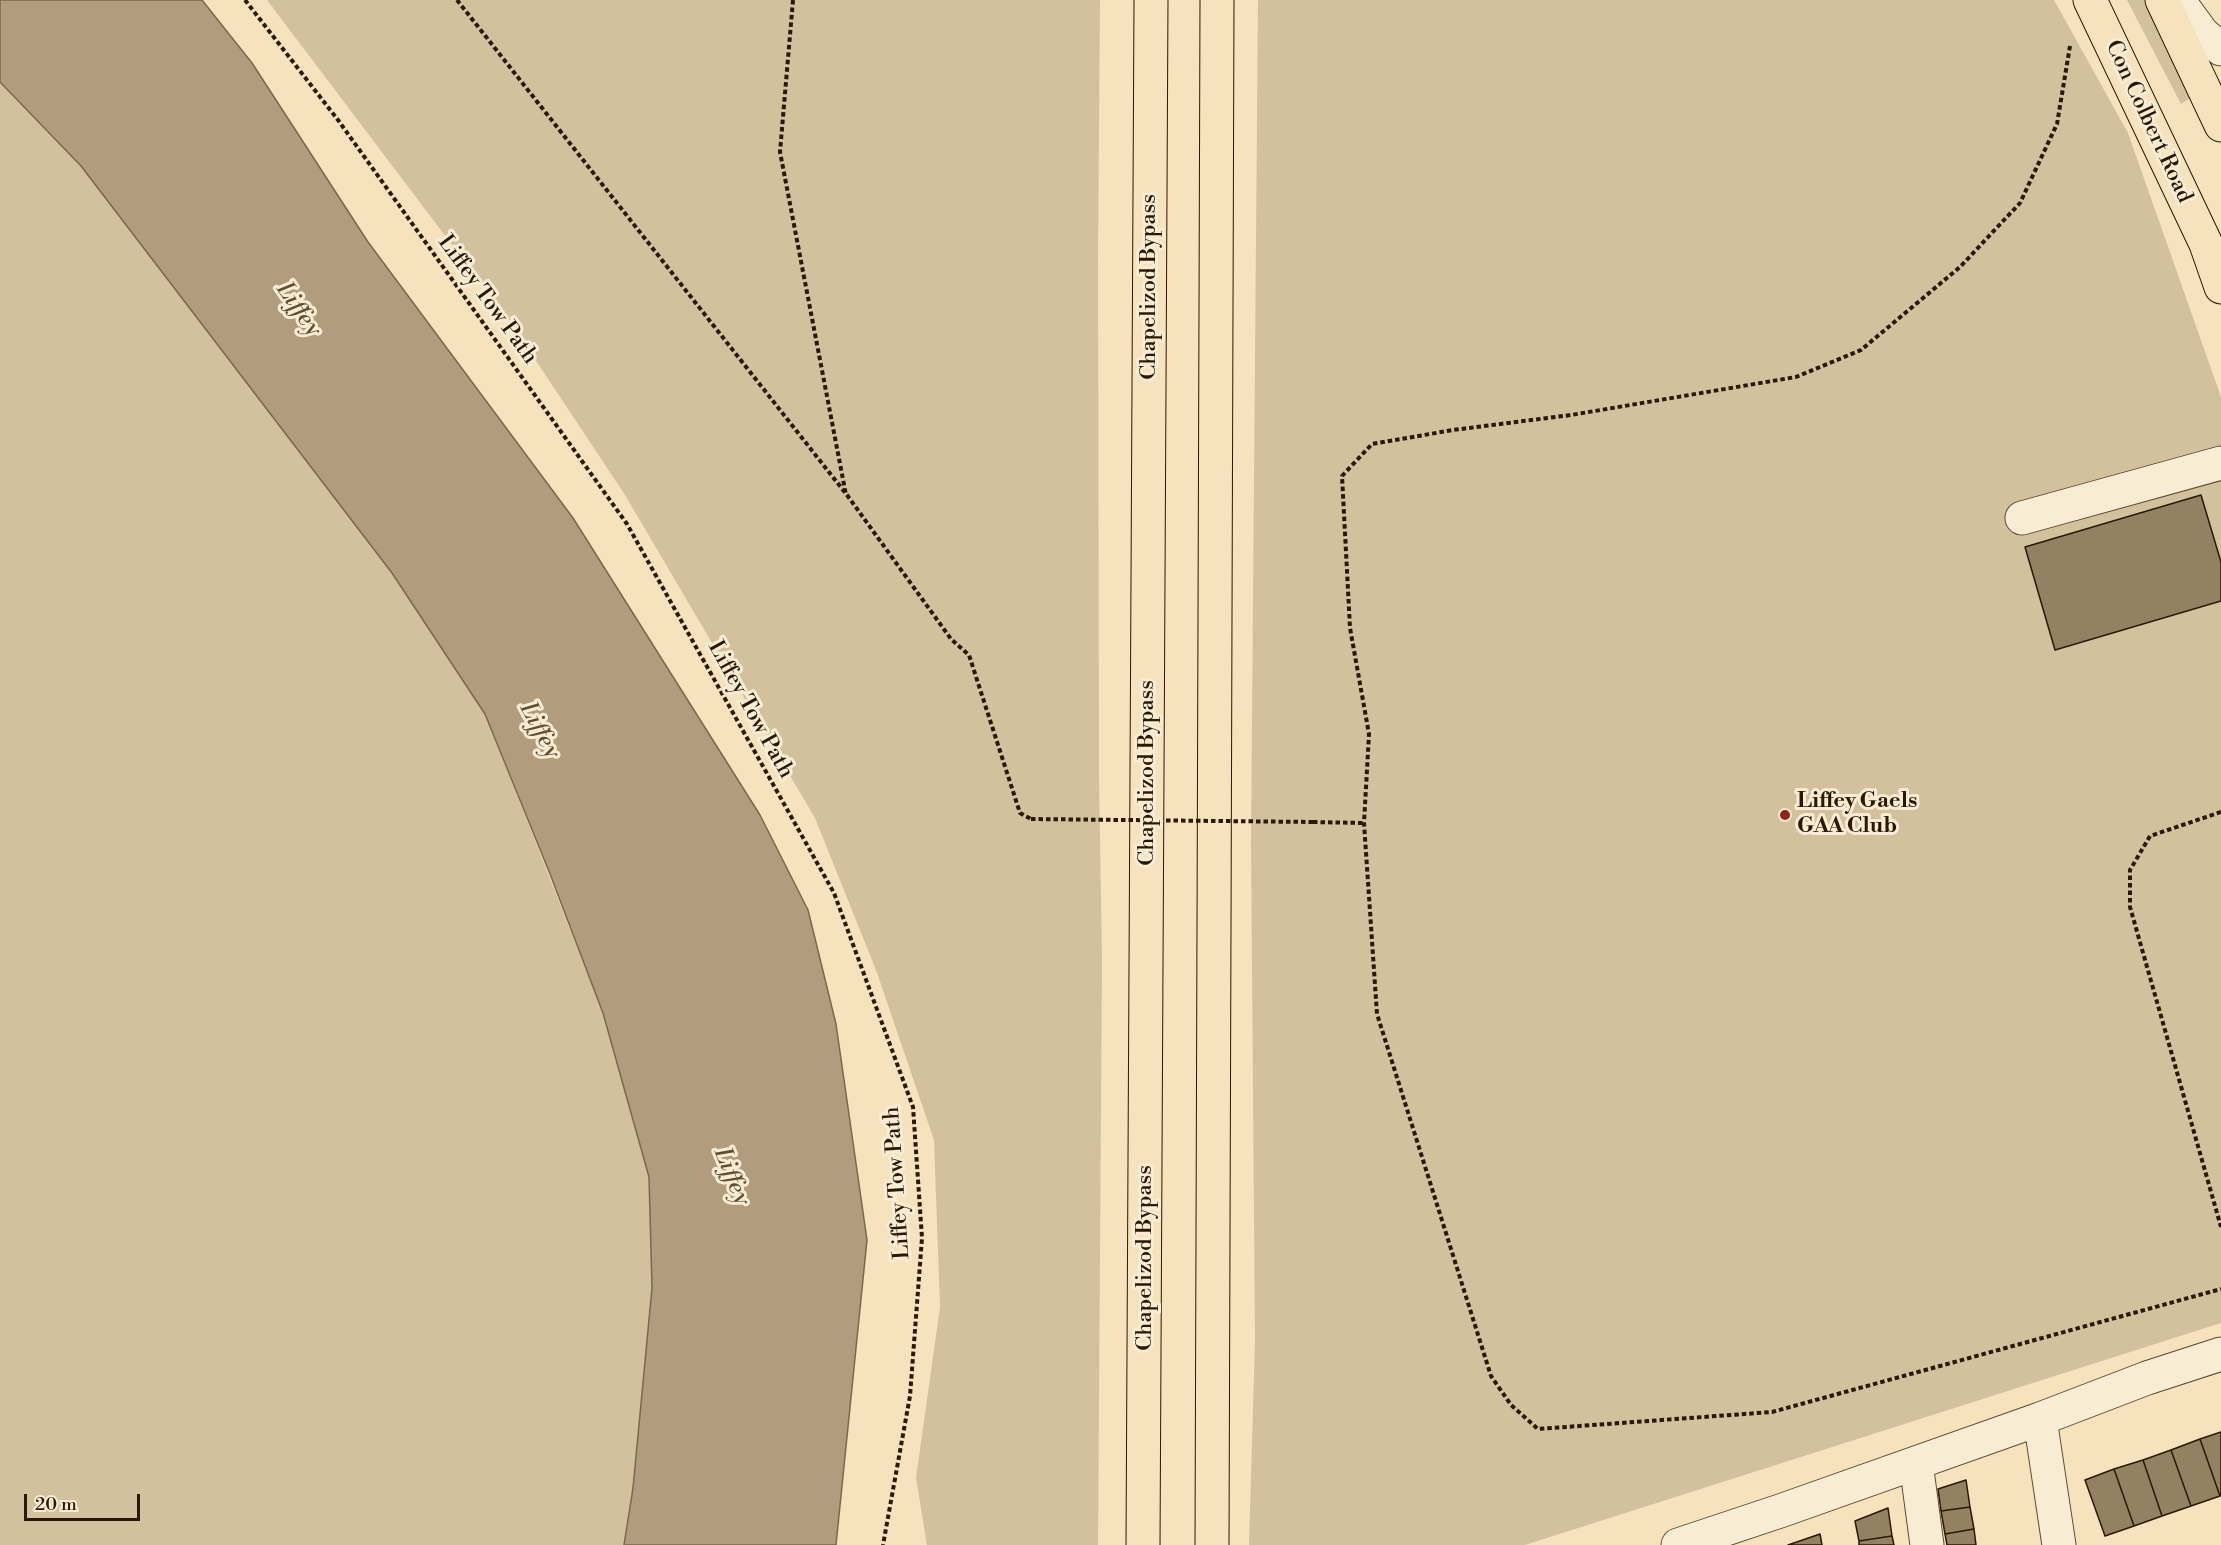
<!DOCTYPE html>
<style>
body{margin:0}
#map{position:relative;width:2221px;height:1545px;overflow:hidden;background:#f6e2bd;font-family:"Libre Bodoni",serif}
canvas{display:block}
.scale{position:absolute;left:24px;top:1494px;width:116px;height:27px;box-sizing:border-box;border:3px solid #2a1800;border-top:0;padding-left:8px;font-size:18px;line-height:21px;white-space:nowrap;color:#2a1800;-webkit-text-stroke:4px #f9ecd4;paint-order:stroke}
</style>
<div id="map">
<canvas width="2221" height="1545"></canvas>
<div class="scale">20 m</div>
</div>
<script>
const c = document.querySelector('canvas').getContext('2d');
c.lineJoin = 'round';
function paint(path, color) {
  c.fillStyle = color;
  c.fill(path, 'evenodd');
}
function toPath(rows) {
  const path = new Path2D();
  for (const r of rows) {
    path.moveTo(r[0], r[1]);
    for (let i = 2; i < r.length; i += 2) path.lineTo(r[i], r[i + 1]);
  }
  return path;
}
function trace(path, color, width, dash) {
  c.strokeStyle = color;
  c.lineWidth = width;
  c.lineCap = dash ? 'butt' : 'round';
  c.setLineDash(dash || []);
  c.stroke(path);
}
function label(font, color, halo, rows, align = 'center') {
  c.font = font + ' "Libre Bodoni",serif';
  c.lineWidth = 6;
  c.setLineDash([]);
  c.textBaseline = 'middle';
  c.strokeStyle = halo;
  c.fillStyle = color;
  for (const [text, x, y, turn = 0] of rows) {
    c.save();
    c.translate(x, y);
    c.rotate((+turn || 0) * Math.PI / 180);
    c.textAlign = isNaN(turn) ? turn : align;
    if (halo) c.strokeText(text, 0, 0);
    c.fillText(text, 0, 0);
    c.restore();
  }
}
paint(toPath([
 [267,0,1100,0,1098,254,1099,777,1102,962,1098,1545,927,1545,916,1478,940,1307,934,1140,876,970,815,818,625,495,511,323],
 [1258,0,2054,0,2128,133,2221,397,2221,1323,1525,1545,1249,1545,1255,1341,1251,842],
 [2127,0,2148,0,2195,95,2181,104],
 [0,82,81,166,392,573,485,714,603,1013,649,1177,652,1288,633,1488,624,1545,0,1545]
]), '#d3c09d');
const water = toPath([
 [0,0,202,0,252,63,368,242,573,518,760,815,808,910,836,1024,867,1240,836,1545,624,1545,633,1488,652,1288,649,1177,603,1013,550,874,485,714,392,573,81,166,0,82,0,0]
]);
paint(water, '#b19d7d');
trace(water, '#7b684b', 1.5);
const building = toPath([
 [2201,495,2221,562,2221,601,2055,650,2025,547,2201,495],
 [2221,1432,2221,1495,2220,1496,2200,1439,2221,1432],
 [2200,1439,2220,1496,2191,1506,2171,1450,2200,1439],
 [2171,1450,2191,1506,2162,1516,2143,1460,2171,1450],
 [2143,1460,2162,1516,2134,1526,2114,1469,2143,1460],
 [2114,1469,2134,1526,2105,1536,2085,1480,2114,1469],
 [1966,1480,1970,1507,1941,1511,1938,1489,1966,1480],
 [1970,1507,1974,1529,1945,1534,1941,1511,1970,1507],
 [1888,1508,1892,1536,1859,1541,1855,1521,1888,1508],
 [1974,1529,1976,1545,1947,1545,1945,1534,1974,1529],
 [1820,1534,1822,1545,1788,1545,1820,1534],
 [1892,1536,1894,1545,1859,1545,1859,1541,1892,1536]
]);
paint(building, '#948162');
trace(building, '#2a1800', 1.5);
const minor = toPath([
 [2178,0,2203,34,2221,49],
 [2022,518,2221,463],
 [2040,1419,2059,1545],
 [1916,1463,1927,1545],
 [1678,1545,1780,1511,2040,1419,2147,1378,2221,1354]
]);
const major = toPath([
 [2090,0,2206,244,2221,287],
 [2162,0,2221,125],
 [1143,1545,1151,0],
 [1212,1545,1217,0]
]);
trace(minor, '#5d4a2f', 35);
trace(major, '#2a1800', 35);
trace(toPath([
 [245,0,338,120,627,524,834,893,913,1107,922,1238,910,1396,883,1545],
 [457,0,847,495,951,639,969,655,1020,813,1031,819],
 [793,0,780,152,846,495],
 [2070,46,2057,124,2020,203,1960,267,1861,350,1796,377,1571,415,1453,430,1372,444,1342,476,1350,628,1369,734,1364,823,1377,1014,1491,1376,1511,1405,1538,1429,1772,1412,2221,1289],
 [2221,812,2150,836,2130,870,2130,907,2221,1227],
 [1313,822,1364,823]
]), '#2a1800', 4, [4.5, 3]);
trace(minor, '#f9ecd4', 33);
trace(major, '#f6e2bd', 33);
trace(toPath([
 [1031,819,1313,822]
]), '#2a1800', 4, [4.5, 3]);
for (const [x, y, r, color] of [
 [1785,815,6,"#8f2418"]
]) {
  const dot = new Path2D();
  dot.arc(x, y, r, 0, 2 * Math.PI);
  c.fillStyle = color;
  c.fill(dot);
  trace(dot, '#f9ecd4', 2);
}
label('22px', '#2a1800', '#f9ecd4', [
 ["Con Colbert Road",2148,122,65],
 ["Chapelizod Bypass",1150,287,-90],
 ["Liffey Tow Path",487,300,54],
 ["Liffey Tow Path",750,710,61],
 ["Chapelizod Bypass",1148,773,-90],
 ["Liffey Tow Path",898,1183,-94],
 ["Chapelizod Bypass",1146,1258,-90]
]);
label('bold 22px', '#2a1800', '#f9ecd4', [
 ["Liffey Gaels",1797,802],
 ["GAA Club",1797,827]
], 'left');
label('italic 24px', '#604d32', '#f9ecd4', [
 ["Liffey",298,310,55],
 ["Liffey",539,731,62],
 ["Liffey",731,1177,68]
]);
</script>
